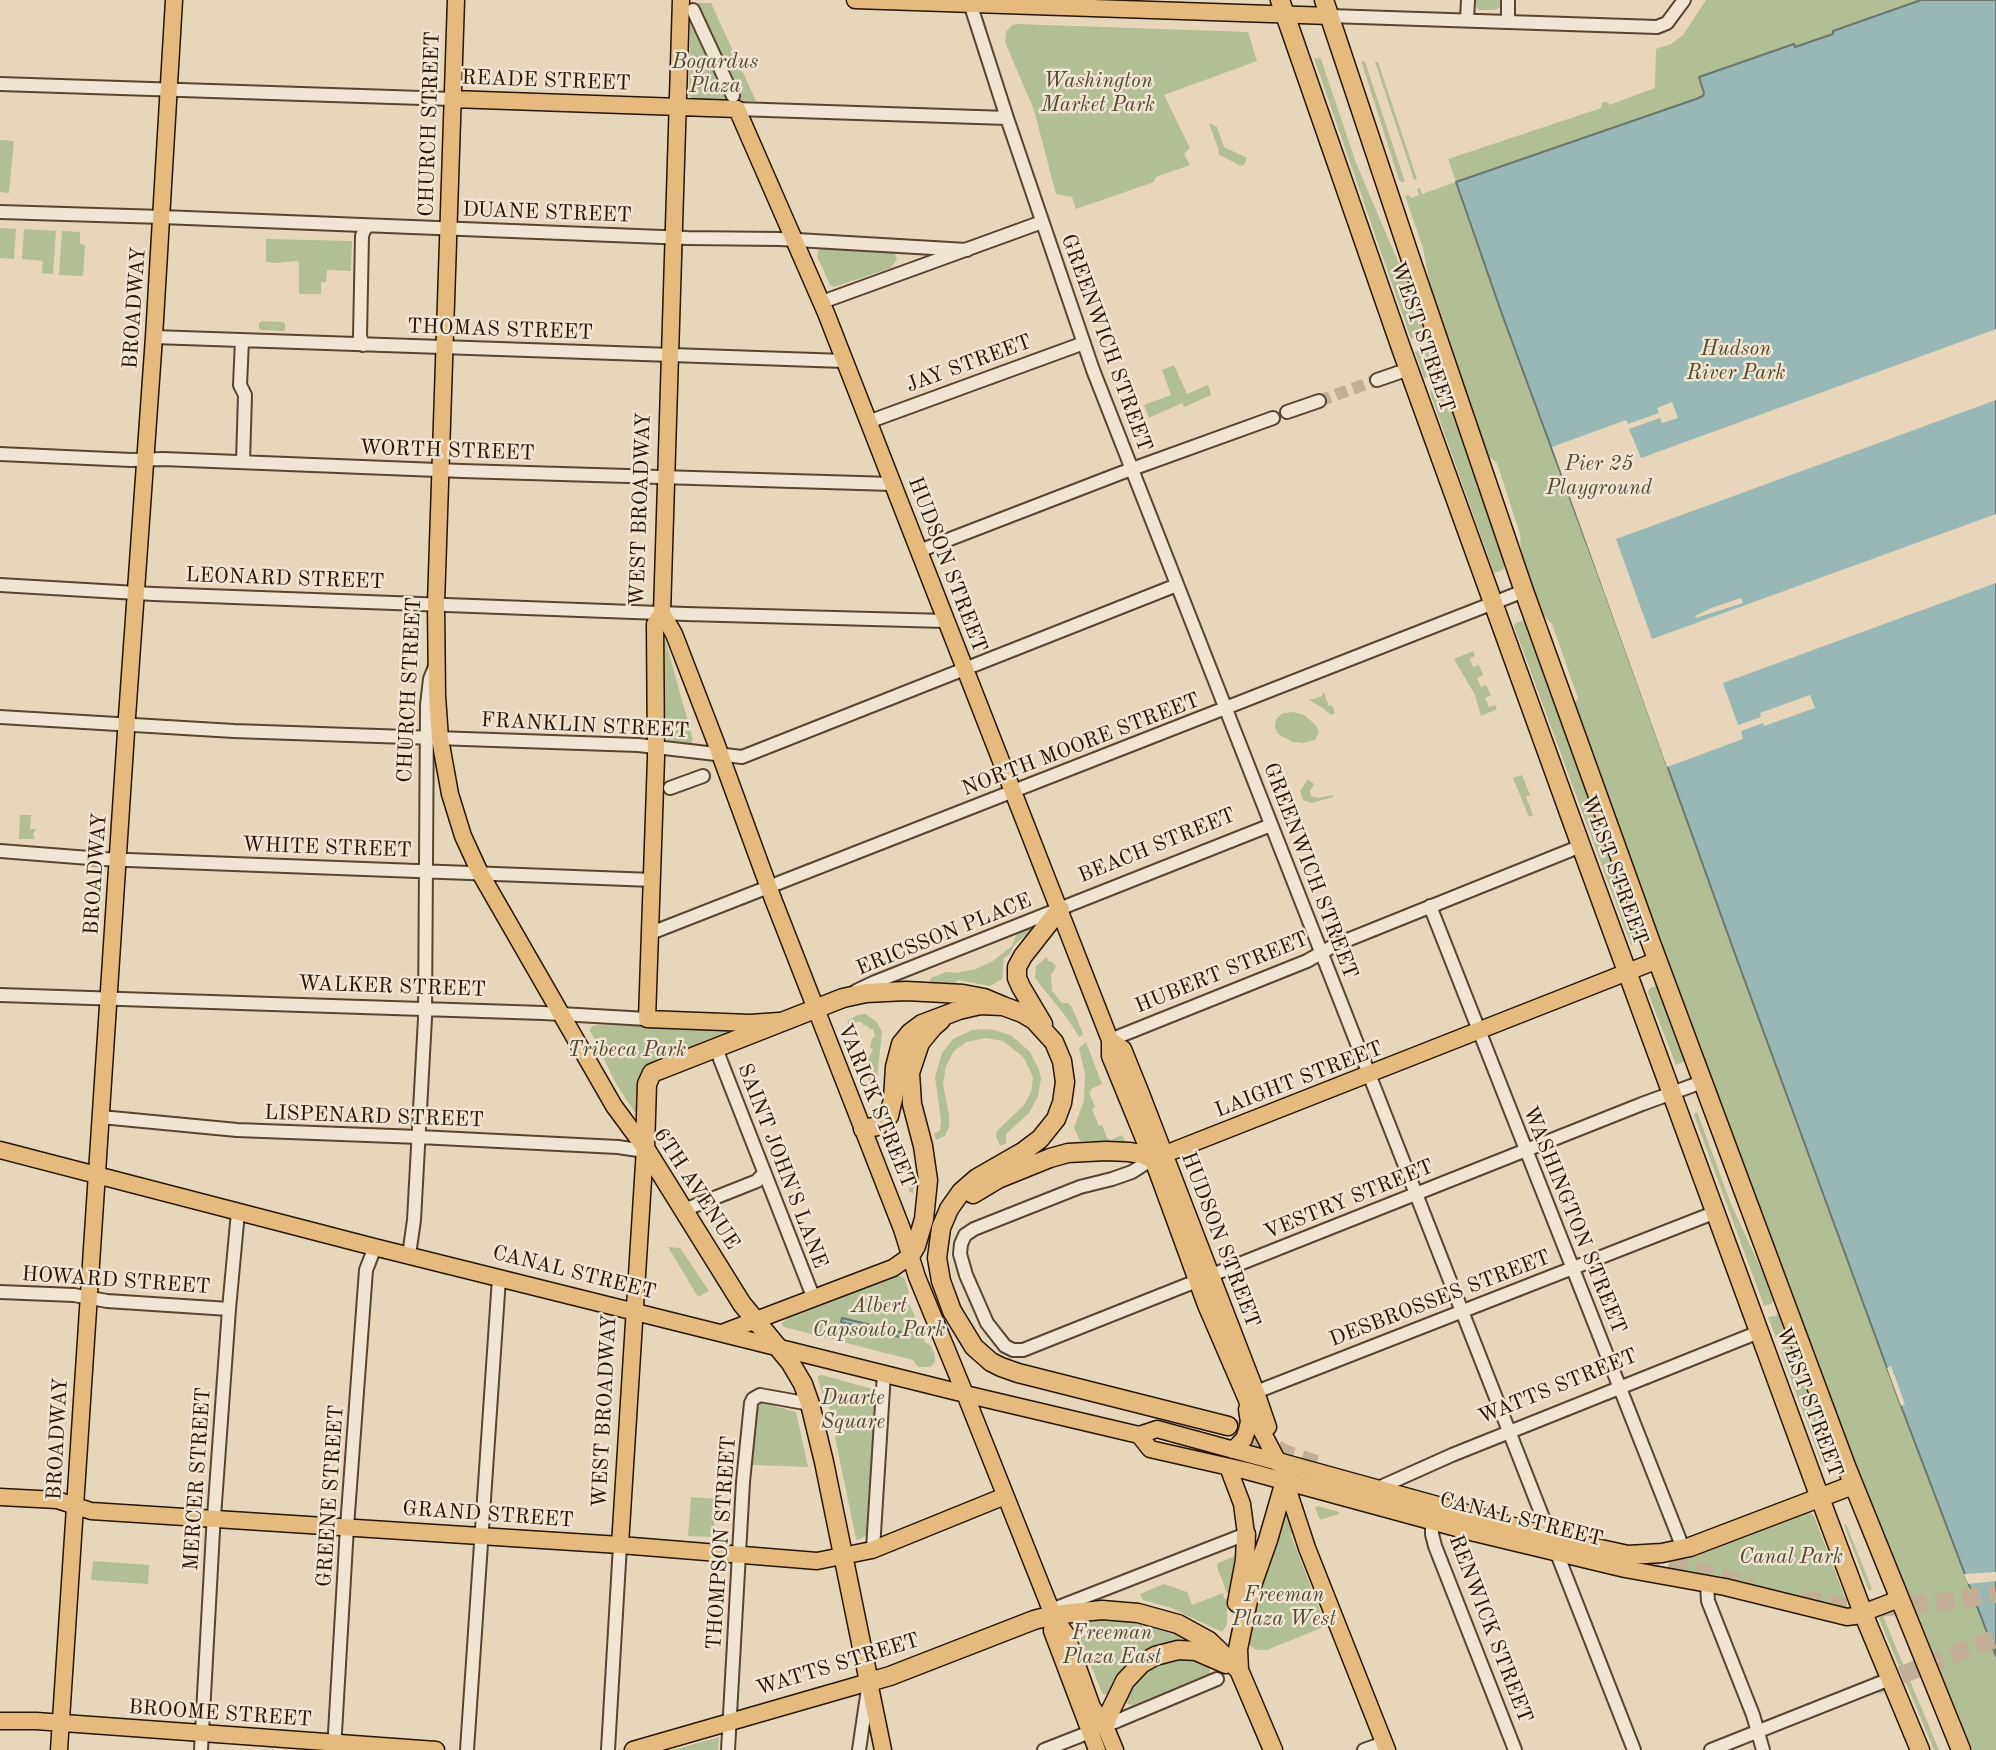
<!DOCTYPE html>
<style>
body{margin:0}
canvas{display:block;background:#e8d6ba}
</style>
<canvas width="1996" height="1750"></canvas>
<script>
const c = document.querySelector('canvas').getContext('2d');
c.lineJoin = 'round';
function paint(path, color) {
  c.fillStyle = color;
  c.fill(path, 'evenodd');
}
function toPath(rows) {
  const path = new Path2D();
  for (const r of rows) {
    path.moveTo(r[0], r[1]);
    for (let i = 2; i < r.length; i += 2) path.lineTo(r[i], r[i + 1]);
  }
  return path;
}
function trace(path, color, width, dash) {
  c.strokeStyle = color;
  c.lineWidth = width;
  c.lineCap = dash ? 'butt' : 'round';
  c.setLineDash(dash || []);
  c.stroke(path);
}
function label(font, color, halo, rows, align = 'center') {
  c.font = font + ' "Old Standard TT",serif';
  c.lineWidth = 5;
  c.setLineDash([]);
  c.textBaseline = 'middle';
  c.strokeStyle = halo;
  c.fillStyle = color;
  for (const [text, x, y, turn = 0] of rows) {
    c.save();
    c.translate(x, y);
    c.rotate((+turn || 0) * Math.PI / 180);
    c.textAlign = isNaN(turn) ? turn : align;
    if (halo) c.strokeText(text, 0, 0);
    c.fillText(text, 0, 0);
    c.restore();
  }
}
paint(toPath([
 [1475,0,1501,0,1501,6,1496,10,1479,10,1475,6],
 [1706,0,1940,0,1996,147,1996,1750,1972,1750,1856,1467,1795,1305,1574,704,1578,698,1552,624,1543,615,1525,567,1521,552,1520,534,1497,463,1490,457,1486,450,1432,294,1423,248,1405,196,1409,195,1411,198,1419,195,1417,189,1420,188,1422,194,1456,182,1448,159,1601,108,1602,102,1608,102,1609,105,1655,88,1656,49,1671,44,1683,35],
 [698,3,711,3,756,101,693,99,689,96,690,11,692,7],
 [1017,24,1248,32,1257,61,1164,95,1190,148,1184,154,1190,165,1156,177,1154,182,1076,209,1072,197,1056,194,1034,110,1005,42,1006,32,1012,25],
 [1314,58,1321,59,1356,163,1411,292,1424,331,1423,335,1411,339],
 [1361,61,1365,62,1405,182,1401,182,1399,180],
 [1375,62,1378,62,1417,179,1414,180],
 [1209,123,1217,127,1224,147,1247,158,1244,165,1241,166,1218,154,1219,151],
 [0,140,14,141,9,193,0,192],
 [0,228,16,229,14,259,0,258],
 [24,229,56,231,53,274,42,273,43,261,22,259],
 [62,231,80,232,80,244,85,245,83,276,59,275],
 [266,239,352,241,351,271,327,270,326,282,321,282,321,294,299,294,299,263,297,261,276,263,266,262],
 [823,248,889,251,895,254,897,259,891,268,834,287,830,285,817,256,819,250],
 [262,321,283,322,285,324,285,329,283,331,261,330,259,328,259,323],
 [1429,347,1438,373,1424,378,1415,352],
 [1174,365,1187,394,1208,385,1211,395,1184,407,1182,403,1149,418,1144,405,1171,395,1162,370],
 [1443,386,1505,566,1503,570,1494,573,1430,393,1432,389],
 [1524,620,1639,939,1638,943,1631,945,1514,626,1516,623],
 [659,628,662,628,693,740,690,745,671,743,667,739],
 [1473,651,1475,656,1470,658,1473,667,1479,665,1483,675,1477,678,1481,687,1486,685,1491,695,1485,698,1489,707,1495,705,1497,709,1481,716,1475,695,1454,659],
 [1322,693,1324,693,1329,706,1332,705,1335,713,1331,715,1323,708,1309,700,1323,696],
 [1293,712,1304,715,1315,724,1319,732,1315,740,1303,743,1293,742,1278,734,1275,727,1276,719,1283,713],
 [1522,775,1530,795,1526,797,1533,815,1529,817,1513,778],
 [1308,779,1314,784,1310,791,1311,796,1318,798,1333,795,1333,797,1312,803,1303,800,1300,791],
 [20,815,31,815,30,829,36,829,33,834,35,839,19,839],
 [1030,928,1031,931,1015,944,1009,955,1004,958,1002,979,990,986,958,980,955,983,930,982,931,978,946,972,956,973,976,969,993,961,1012,946,1017,933],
 [1047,957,1048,961,1052,962,1056,966,1054,971,1051,974,1052,991,1062,1003,1068,1003,1072,1007,1083,1034,1079,1037,1067,1018,1035,978,1036,966],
 [1657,985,1684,1060,1683,1062,1676,1065,1648,993,1649,989],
 [865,1014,876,1021,882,1032,875,1097,863,1065,867,1055,870,1056,873,1049,870,1048,872,1038,875,1037,873,1029,870,1029,867,1026,863,1025,862,1022,856,1022,855,1024,849,1026,847,1021,858,1015],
 [597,1025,728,1027,733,1029,730,1033,644,1068,638,1080,637,1112,635,1113,615,1082,590,1030,592,1026],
 [984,1029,995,1030,1012,1036,1030,1052,1039,1070,1041,1079,1038,1096,1029,1113,1006,1134,1006,1143,1000,1146,996,1136,997,1131,1024,1105,1031,1092,1033,1078,1030,1070,1023,1057,1003,1041,986,1038,966,1042,954,1051,946,1066,943,1084,949,1115,949,1127,945,1136,936,1140,934,1134,940,1130,941,1120,935,1077,942,1053,953,1039,972,1030],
 [1086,1042,1102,1084,1091,1089,1091,1091,1089,1092,1095,1107,1092,1109,1099,1126,1102,1125,1107,1138,1111,1140,1122,1135,1127,1145,1124,1142,1080,1141,1074,1128,1084,1100,1085,1074,1079,1048],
 [1696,1112,1698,1114,1731,1204,1761,1269,1773,1301,1771,1304,1764,1306,1694,1115],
 [888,1139,894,1142,897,1150,906,1159,911,1169,914,1177,913,1194,909,1191,910,1180,907,1167,895,1154,891,1143,886,1140],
 [668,1247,680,1248,709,1291,698,1297],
 [895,1276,901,1276,904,1278,909,1292,907,1298,925,1342,931,1346,935,1356,935,1362,930,1367,918,1367,913,1360,784,1327,781,1324,787,1319],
 [1778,1313,1785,1335,1776,1338,1768,1317,1776,1316],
 [1790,1346,1833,1461,1822,1465,1781,1352,1783,1348],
 [822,1375,876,1390,867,1535,858,1540,856,1539,827,1398,822,1393,818,1379,818,1376],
 [763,1403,796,1412,808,1467,752,1465,756,1408,758,1404],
 [691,1497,716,1499,713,1537,688,1536],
 [1318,1506,1339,1512,1339,1514,1320,1520,1315,1508],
 [1810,1512,1814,1516,1847,1603,1846,1607,1710,1574,1665,1568],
 [1286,1515,1293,1531,1291,1535,1325,1624,1321,1628,1267,1650,1256,1650,1248,1644,1245,1634,1267,1563],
 [1846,1524,1872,1589,1869,1591,1844,1525],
 [1235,1556,1229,1593,1227,1593,1217,1567,1218,1563],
 [93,1561,149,1565,148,1584,91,1580],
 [1164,1584,1187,1592,1192,1605,1223,1593,1224,1598,1227,1599,1227,1625,1222,1632,1169,1607,1143,1600,1140,1594],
 [1882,1614,1939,1750,1934,1750,1878,1616],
 [1096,1618,1126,1619,1164,1626,1213,1650,1179,1647,1105,1695,1102,1693,1079,1635,1084,1623],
 [1189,1655,1209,1666,1210,1674,1208,1676,1201,1679,1199,1678,1133,1705,1127,1704,1127,1696,1132,1683,1153,1665],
 [719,1737,718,1750,673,1750]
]), '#b2be93');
const water = toPath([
 [1921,0,1996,0,1996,1656,1901,1406,1735,954,1605,593,1503,317,1456,182,1696,99,1703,96,1704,93,1699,77,1794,44,1795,47,1833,34,1833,31,1921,0],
 [842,1318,896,1331,901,1332,900,1337,841,1322,842,1318]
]);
paint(water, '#98b8b6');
trace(water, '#6b776e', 2);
paint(toPath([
 [1996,329,1996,400,1616,539,1652,639,1996,514,1996,583,1723,683,1738,725,1761,717,1760,713,1810,695,1815,708,1764,726,1763,723,1741,731,1743,739,1667,767,1552,447,1626,420,1628,424,1659,413,1657,408,1672,402,1678,418,1662,423,1660,418,1629,429,1641,458],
 [1741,598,1743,603,1696,618,1695,616,1711,608],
 [1891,1366,1905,1404,1901,1406,1887,1368],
 [1996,1572,1996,1581,1968,1584,1964,1574]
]), '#e8d6ba');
trace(toPath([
 [1319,401,1377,380]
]), '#c2af95', 12, [12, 6]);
trace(toPath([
 [1228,1426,1249,1433,1286,1454,1316,1464],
 [1643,1556,1751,1586],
 [1802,1599,1846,1607,1878,1608,1935,1603,1996,1594],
 [1876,1685,1996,1638]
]), '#c2af95', 18, [18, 9]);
const minor = toPath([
 [969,0,1007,118,1093,370,1634,1750],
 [693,10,733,96],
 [1330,16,1657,27,1667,23,1684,0],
 [1467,20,1468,0],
 [1508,22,1508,0],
 [0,84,452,99],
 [737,109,1007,118],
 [0,212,162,217,687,238,780,239,967,250],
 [822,302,1042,222],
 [154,337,844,361],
 [242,341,240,385,245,395,243,462],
 [363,345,360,336,362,236,364,230,368,226],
 [1377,380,1409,369],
 [1287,412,1319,401],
 [868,422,1084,343],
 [0,454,131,460,163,459,462,471,892,484],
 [919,551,1121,473,1273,418],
 [0,585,154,594,686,614,946,621],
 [0,717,234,731,638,745,742,757,1177,585],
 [670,788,703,776],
 [0,851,102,859,653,880],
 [1430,906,1683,1548],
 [651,933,1524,591],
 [856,991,875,982,1271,825],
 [0,995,543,1013,647,1019],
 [1110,1040,1307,961,1335,945,1581,846],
 [721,1046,718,1052,720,1059,814,1299],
 [101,1117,237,1130,419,1137,618,1147,638,1150,645,1148],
 [1152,1159,1132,1172,1112,1179,1080,1187,974,1229,965,1235,961,1244,960,1254,966,1275,987,1323,1005,1346,1013,1350,1023,1350,1642,1104,1702,1082],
 [684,1210,757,1181,764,1173],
 [409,1255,414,1220,425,1018,427,705,430,679,434,669],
 [0,1292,74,1295,107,1301,229,1309],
 [1256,1392,1716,1212],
 [1376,1489,1452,1455,1759,1332],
 [1432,1522,1432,1534,1435,1546,1515,1750],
 [873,1549,884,1373],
 [1707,1584,1708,1601,1753,1715,1763,1750],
 [1051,1610,1246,1534],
 [1105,1726,1217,1679],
 [201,1750,213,1531,229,1309,238,1212],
 [334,1750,347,1527,366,1270,375,1247],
 [467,1750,499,1278],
 [608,1750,620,1545],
 [728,1750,743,1482,751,1403,753,1399,760,1395,810,1404],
 [859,1750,868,1689],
 [1044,1750,1090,1732],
 [1364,1750,1384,1743],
 [1711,1750,1890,1679]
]);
const major = toPath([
 [456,0,436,604,437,696,440,739,450,794,463,836,480,873,614,1106,645,1148,620,1545],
 [681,0,662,613,655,624,656,758,647,1019,750,1023,779,1021],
 [855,0,1330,16],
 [452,99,737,109,826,313,1110,1040,1110,1056,1157,1171,1206,1305,1253,1414,1278,1462],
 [662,613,674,634,716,743,773,899,902,1229,917,1277,965,1394,1053,1615,1066,1634,1092,1707,1105,1726,1115,1750],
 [1110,1040,1123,1049,1140,1091,1256,1392,1268,1427],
 [0,1150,374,1247,965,1394,1139,1435,1157,1429,1278,1462],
 [1155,1158,1658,960],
 [722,1333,893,1268,910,1256],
 [1139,1435,1150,1449,1247,1471,1475,1533,1625,1569,1725,1587,1847,1617,1855,1616,1899,1599],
 [1233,1450,1244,1439,1247,1430,1249,1422,1247,1409],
 [1228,1467,1242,1504,1246,1534],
 [1283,1475,1307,1548,1387,1750],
 [0,1497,57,1500,91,1511,620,1545,817,1561,872,1550,1005,1496],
 [1053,1615,1052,1631,1097,1750],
 [0,1721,36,1721,436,1750],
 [59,1750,127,717,154,337,174,0],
 [633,1750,869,1682,883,1750]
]);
const highway = toPath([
 [1280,0,1401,348,1581,846,1820,1498,1863,1613,1920,1750],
 [1324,0,1410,257,1524,591,1651,943,1846,1466,1961,1750],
 [1003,1006,984,998,963,994,906,991,866,993,843,998,662,1069,652,1073,647,1084,645,1148,742,1304,790,1362,803,1384,810,1404,824,1462,869,1682,890,1676,1034,1620,1053,1615,1102,1610,1138,1613,1178,1624,1209,1641,1239,1670],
 [1043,1024,1021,987,1017,978,1017,967,1023,956,1060,909],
 [863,1129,878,1126,889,1116,893,1099,895,1067,901,1044,910,1033,922,1024,959,1010,980,1005,1003,1006,1022,1013,1034,1020,1054,1042,1062,1061,1065,1082,1062,1103,1056,1119,1040,1139,1024,1151,977,1178,961,1192,949,1209,941,1228,937,1258,941,1281,952,1311,974,1347,991,1362,1001,1367,1018,1373,1228,1426],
 [973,1194,998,1179,1050,1158,1068,1153,1106,1151,1129,1152,1142,1154,1152,1159],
 [910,1256,916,1246,924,1219,928,1180,923,1146,912,1104,910,1073,920,1043,933,1027,941,1020],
 [1278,1462,1568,1542,1628,1555,1662,1553,1690,1547,1853,1485],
 [1237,1603,1245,1560,1246,1534],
 [1105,1726,1108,1716,1125,1681,1141,1664,1155,1656,1178,1650,1196,1651,1226,1664],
 [1273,1750,1239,1670,1238,1649,1250,1591,1268,1540,1285,1481]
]);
trace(minor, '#58452f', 16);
trace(major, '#281501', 19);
trace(highway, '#281501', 21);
trace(minor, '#f0e4d2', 12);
trace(major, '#e4bb7d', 16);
trace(highway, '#e4bb7d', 18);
label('italic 21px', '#51482d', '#f0e4d2', [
 ["Bogardus",715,62],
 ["Plaza",715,86],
 ["Washington",1098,81],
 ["Market Park",1098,105],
 ["Hudson",1736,349],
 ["River Park",1736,373],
 ["Pier 25",1599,464],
 ["Playground",1599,488],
 ["Tribeca Park",627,1050],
 ["Albert",879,1306],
 ["Capsouto Park",879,1330],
 ["Duarte",853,1398],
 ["Square",853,1422],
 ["Canal Park",1791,1557],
 ["Freeman",1284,1595],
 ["Plaza West",1284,1619],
 ["Freeman",1112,1633],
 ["Plaza East",1112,1657]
]);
label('21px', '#281501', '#f0e4d2', [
 ["READE STREET",546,81,2],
 ["CHURCH STREET",430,124,-88],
 ["DUANE STREET",547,213,2],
 ["BROADWAY",135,308,-86],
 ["THOMAS STREET",500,330,2],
 ["WEST STREET",1422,337,71],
 ["GREENWICH STREET",1106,343,70],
 ["JAY STREET",969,364,-20],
 ["WORTH STREET",447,451,2],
 ["WEST BROADWAY",641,509,-88],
 ["HUDSON STREET",947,565,69],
 ["LEONARD STREET",285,579,2],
 ["CHURCH STREET",410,690,-87],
 ["FRANKLIN STREET",585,726,3],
 ["NORTH MOORE STREET",1081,745,-21],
 ["BEACH STREET",1157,846,-22],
 ["WHITE STREET",327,848,2],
 ["WEST STREET",1614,870,70],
 ["GREENWICH STREET",1310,871,69],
 ["BROADWAY",96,874,-86],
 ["ERICSSON PLACE",944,935,-22],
 ["HUBERT STREET",1222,973,-22],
 ["WALKER STREET",392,987,2],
 ["LAIGHT STREET",1299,1080,-21],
 ["VARICK STREET",876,1106,68],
 ["LISPENARD STREET",374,1117,2],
 ["SAINT JOHN'S LANE",782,1166,69],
 ["6TH AVENUE",696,1189,57],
 ["VESTRY STREET",1349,1200,-22],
 ["WASHINGTON STREET",1574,1220,68],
 ["HUDSON STREET",1220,1240,69],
 ["CANAL STREET",574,1273,14],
 ["HOWARD STREET",116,1281,4],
 ["DESBROSSES STREET",1440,1299,-21],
 ["WATTS STREET",1558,1387,-22],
 ["WEST STREET",1809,1402,70],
 ["WEST BROADWAY",605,1411,-87],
 ["BROADWAY",58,1439,-87],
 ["MERCER STREET",198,1479,-86],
 ["GREENE STREET",331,1496,-86],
 ["GRAND STREET",488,1515,4],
 ["CANAL STREET",1521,1520,14],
 ["THOMPSON STREET",722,1543,-86],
 ["RENWICK STREET",1490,1629,69],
 ["WATTS STREET",838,1665,-17],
 ["BROOME STREET",220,1714,4]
]);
</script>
